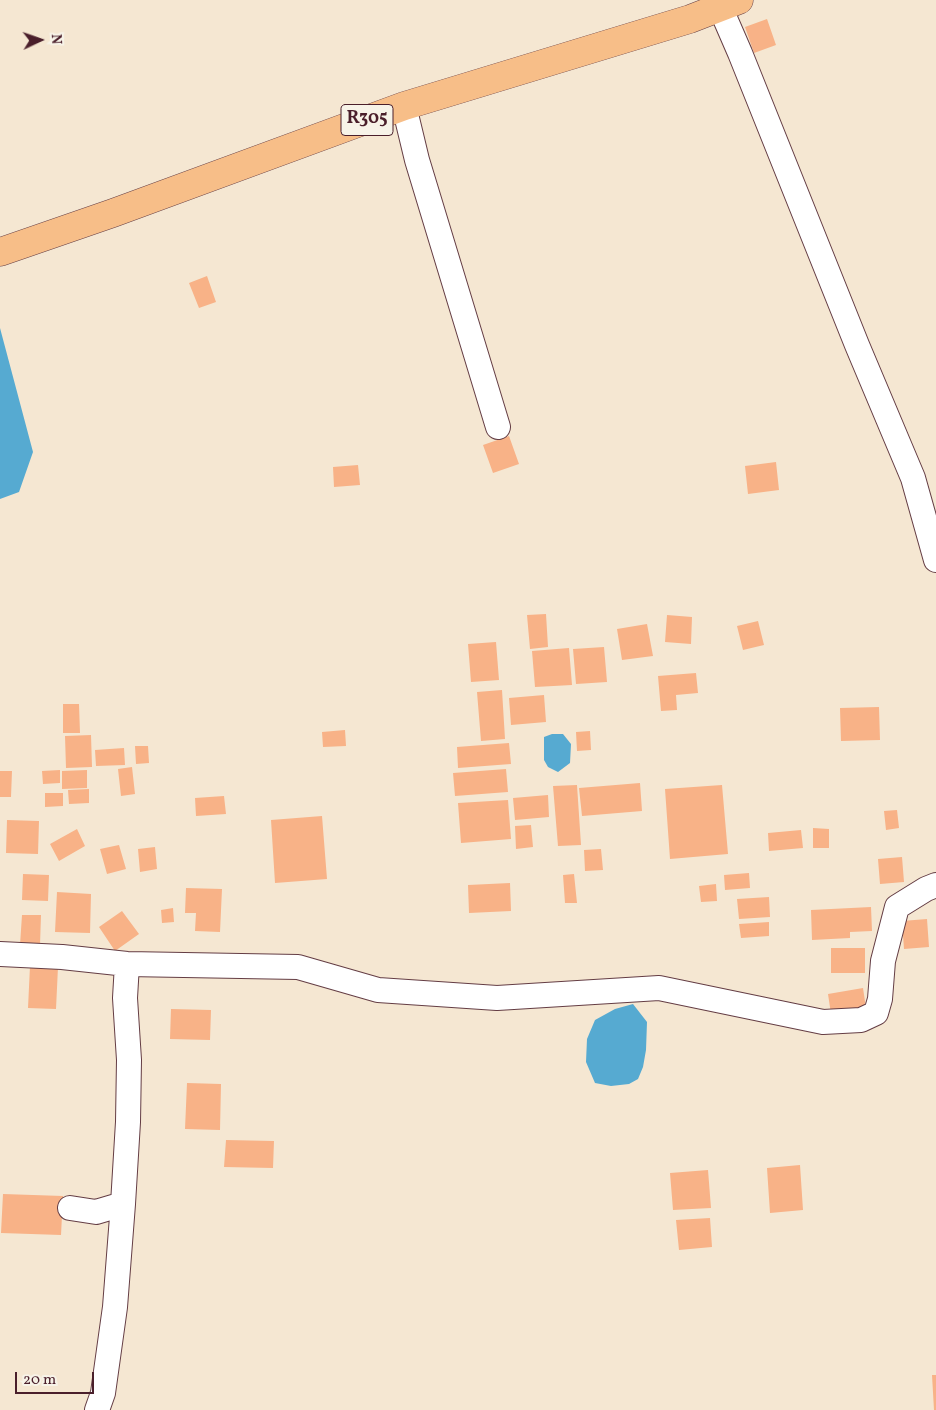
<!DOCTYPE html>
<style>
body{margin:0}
#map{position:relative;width:936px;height:1410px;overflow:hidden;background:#f5e7d2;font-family:Vollkorn,serif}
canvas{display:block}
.north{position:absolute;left:15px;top:15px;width:50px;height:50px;-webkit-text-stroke:4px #f7f3e8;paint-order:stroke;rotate:87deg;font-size:14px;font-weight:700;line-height:20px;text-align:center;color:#4a1f2b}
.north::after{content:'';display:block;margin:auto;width:18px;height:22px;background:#4a1f2b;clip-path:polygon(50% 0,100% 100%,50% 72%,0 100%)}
.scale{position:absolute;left:15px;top:1372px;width:79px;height:22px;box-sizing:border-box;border:2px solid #4a1f2b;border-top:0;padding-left:6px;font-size:15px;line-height:18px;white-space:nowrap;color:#4a1f2b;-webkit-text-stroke:4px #f7f3e8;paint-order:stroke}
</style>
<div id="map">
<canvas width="936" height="1410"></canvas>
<div class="north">N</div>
<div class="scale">20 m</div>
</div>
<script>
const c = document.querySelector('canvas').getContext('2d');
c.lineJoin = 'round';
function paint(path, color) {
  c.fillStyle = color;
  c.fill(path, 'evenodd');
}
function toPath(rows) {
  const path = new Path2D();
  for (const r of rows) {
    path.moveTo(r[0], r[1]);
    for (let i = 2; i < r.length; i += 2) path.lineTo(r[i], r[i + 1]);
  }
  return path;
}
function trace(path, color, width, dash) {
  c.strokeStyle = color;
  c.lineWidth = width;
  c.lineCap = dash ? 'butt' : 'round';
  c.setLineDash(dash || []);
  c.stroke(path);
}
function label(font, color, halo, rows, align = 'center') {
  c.font = font + ' Vollkorn,serif';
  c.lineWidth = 5;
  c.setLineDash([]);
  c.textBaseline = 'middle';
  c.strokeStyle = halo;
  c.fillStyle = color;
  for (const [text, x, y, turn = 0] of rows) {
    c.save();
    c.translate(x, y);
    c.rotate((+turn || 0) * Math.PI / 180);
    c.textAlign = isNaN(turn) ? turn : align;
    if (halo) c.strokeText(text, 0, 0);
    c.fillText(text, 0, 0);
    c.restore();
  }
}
paint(toPath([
 [0,328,33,452,19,492,0,499],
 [552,734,563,734,571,744,570,763,558,772,548,767,544,760,544,737],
 [633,1004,647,1022,646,1050,643,1067,638,1079,629,1084,611,1086,595,1083,586,1062,587,1039,595,1020,615,1009]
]), '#56aad1');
paint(toPath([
 [767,19,776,45,754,53,745,27],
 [207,276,216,302,199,308,189,283],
 [509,436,519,464,493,473,483,445],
 [776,462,779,490,748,494,745,466],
 [358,465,360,485,334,487,333,467],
 [546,614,548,647,530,649,527,615],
 [667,615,692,617,691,644,665,642],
 [758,621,764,645,743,650,737,626],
 [647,624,653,656,622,660,617,629],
 [496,642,499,680,471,682,468,644],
 [604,647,607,682,576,684,573,649],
 [569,648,572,685,535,687,532,651],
 [696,673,698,693,676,695,677,710,661,711,658,676],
 [502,690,505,739,481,741,477,692],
 [544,695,546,722,511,725,509,698],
 [63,704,79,704,80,733,63,733],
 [879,707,880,740,841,741,840,708],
 [345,730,346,746,323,747,322,732],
 [590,731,591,750,577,751,576,732],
 [91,735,92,767,66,768,65,736],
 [509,743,511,764,458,768,457,747],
 [135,746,148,746,149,763,136,764],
 [124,748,125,765,96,766,95,750],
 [132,767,135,794,121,796,118,769],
 [506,769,508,792,455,796,453,773],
 [60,770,60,783,43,784,42,771],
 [87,770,87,788,62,789,62,771],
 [0,771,12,771,11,797,0,797],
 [640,783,642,811,582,816,579,788],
 [577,785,581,845,558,846,553,786],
 [722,785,728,854,670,859,665,789],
 [89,789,89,803,69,804,68,790],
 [45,793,63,793,63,806,45,807],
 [548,795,549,817,515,820,513,798],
 [224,796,226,814,196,816,195,798],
 [508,800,511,839,461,843,458,803],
 [897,810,899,828,886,830,884,811],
 [322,816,327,879,275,883,271,820],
 [7,820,39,821,38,854,6,853],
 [531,825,533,847,516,849,515,826],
 [813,828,829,829,829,848,813,848],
 [77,829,85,846,59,861,50,844],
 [801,830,803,848,769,851,768,833],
 [119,845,126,869,107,874,100,849],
 [155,847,157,869,140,872,138,849],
 [601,849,603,870,585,871,584,850],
 [902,857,904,882,880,884,878,859],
 [749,873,750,888,725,890,724,875],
 [23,874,49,875,48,901,22,900],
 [574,874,577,903,565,903,563,875],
 [510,883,511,911,469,913,468,885],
 [716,884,717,901,701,902,699,886],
 [186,888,222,889,220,932,195,931,196,913,185,913],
 [57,892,91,894,90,933,55,932],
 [769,897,770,917,739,919,737,899],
 [871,907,872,931,850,932,850,938,812,940,811,910],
 [173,908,174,922,162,923,161,910],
 [122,911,139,934,115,951,99,927],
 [22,915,41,915,40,945,20,945],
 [927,919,929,947,904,949,902,921],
 [769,922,769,936,741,938,739,924],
 [831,948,865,948,865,973,831,973],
 [30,966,58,967,56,1009,28,1008],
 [863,988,866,1008,831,1014,828,994],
 [171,1009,211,1010,210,1040,170,1039],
 [187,1083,221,1084,220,1130,185,1129],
 [226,1140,274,1141,273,1168,224,1167],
 [800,1165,803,1210,770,1213,767,1168],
 [708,1170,711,1208,673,1210,670,1173],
 [3,1194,63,1196,61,1235,1,1233],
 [710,1218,712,1247,679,1250,676,1220],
 [932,1375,936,1375,936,1410,934,1410]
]), '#f8b287');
const minor = toPath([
 [717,0,740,53,857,345,913,478,936,560],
 [404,106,417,160,498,427],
 [0,954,62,957,127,964,298,967,378,990,497,998,659,988,823,1022,861,1020,876,1013,880,999,883,961,897,907,926,889,936,885],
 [70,1208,96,1212,123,1204],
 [97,1410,103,1393,115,1307,123,1204,128,1122,129,1060,125,998,127,964]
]);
const primary = toPath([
 [0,252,113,213,404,106,690,19,739,0]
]);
trace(minor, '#643d44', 26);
trace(primary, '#643d44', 29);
trace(minor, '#fff', 24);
trace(primary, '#f7be88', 28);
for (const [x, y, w] of [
 [367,120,52]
]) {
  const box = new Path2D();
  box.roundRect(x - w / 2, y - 15.5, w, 31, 4);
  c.fillStyle = '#f7f3e8';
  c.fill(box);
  trace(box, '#4a1f2b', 1);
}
label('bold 18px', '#4a1f2b', null, [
 ["R305",367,120]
]);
</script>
